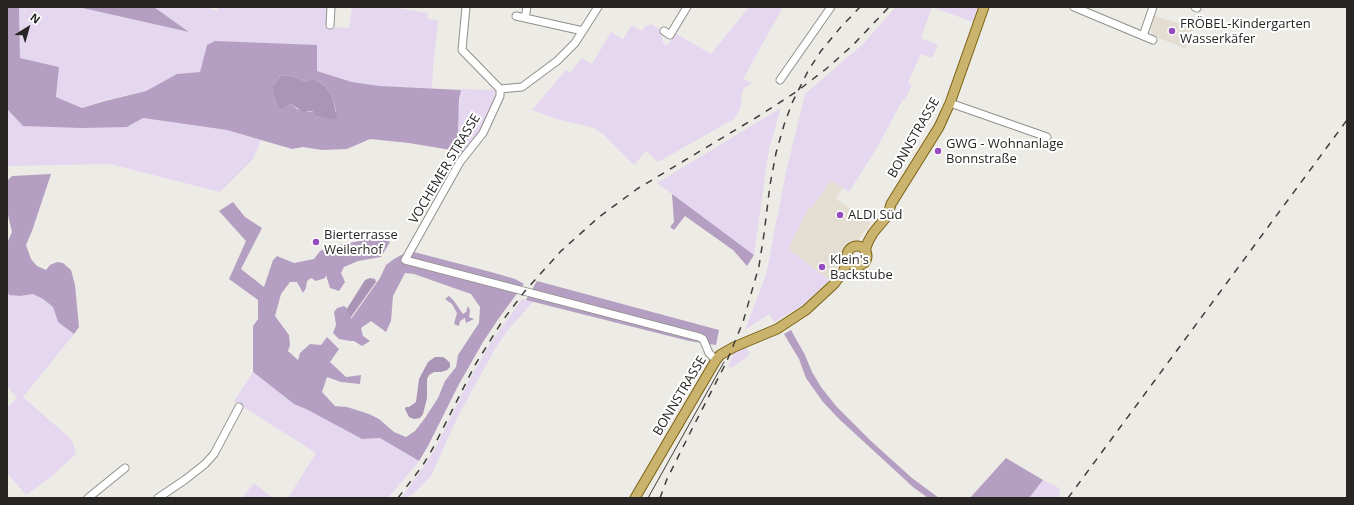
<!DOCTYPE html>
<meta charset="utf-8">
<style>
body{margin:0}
#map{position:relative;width:1354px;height:505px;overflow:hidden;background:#edebe5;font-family:"Open Sans",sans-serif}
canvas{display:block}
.frame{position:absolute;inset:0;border:8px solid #272624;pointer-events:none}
.north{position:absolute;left:8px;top:8px;width:40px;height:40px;-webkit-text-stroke:3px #fff;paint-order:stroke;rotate:37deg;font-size:11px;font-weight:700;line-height:16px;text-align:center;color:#272624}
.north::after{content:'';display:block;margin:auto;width:14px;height:18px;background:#272624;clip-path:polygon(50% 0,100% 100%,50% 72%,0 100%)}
</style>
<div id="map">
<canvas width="1354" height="505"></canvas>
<div class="frame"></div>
<div class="north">N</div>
</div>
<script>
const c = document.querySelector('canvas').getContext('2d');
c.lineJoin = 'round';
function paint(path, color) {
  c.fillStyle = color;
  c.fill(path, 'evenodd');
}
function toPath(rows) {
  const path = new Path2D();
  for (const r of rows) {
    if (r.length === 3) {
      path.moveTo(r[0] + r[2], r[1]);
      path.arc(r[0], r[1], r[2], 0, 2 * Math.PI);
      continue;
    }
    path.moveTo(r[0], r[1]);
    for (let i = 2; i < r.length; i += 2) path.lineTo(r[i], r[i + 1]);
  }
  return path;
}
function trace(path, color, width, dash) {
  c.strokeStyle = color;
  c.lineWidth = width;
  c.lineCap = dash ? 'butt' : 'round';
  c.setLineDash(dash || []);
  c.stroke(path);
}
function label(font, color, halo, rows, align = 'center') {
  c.font = font + ' "Open Sans",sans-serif';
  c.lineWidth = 4;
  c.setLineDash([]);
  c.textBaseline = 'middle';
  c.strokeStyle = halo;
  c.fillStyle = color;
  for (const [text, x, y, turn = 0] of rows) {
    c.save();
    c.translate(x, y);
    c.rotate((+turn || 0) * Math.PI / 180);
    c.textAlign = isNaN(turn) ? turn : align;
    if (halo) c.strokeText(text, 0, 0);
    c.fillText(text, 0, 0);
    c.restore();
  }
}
paint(toPath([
 [1154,16,1193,27,1186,49,1152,35,1151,29],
 [831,180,843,188,836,199,871,223,832,276,828,279,788,249,809,206,812,208]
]), '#e4ded2');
paint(toPath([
 [19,7,78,7,188,32,154,7,206,7,217,11,218,7,328,7,328,27,349,28,352,7,390,7,428,13,427,19,438,20,433,67,432,89,380,86,352,82,317,71,317,45,207,46,200,72,177,74,146,91,105,100,82,108,56,97,59,67,20,58],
 [749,7,783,7,743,79,752,83,744,88,742,93,740,109,734,119,658,162,646,151,634,165,604,135,594,128,560,120,532,110,565,71,567,70,570,73,582,58,592,64,611,32,623,39,632,25,642,31,646,26,652,24,661,30,660,33,664,44,668,45,675,33,711,54],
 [896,7,978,7,973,22,932,7,921,38,938,45,932,58,921,54,908,82,912,85,905,100,903,99,878,146,849,192,831,180,812,208,809,207,788,249,829,280,803,305,774,322,769,314,745,330,766,275,786,172,805,94,863,44],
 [460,89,495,90,494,99,482,131,465,152,463,152,463,146,458,137],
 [781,108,769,149,754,255,657,183],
 [7,109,23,126,127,127,143,118,227,130,261,140,253,159,220,192,110,164,7,166],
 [7,291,10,295,20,296,33,294,43,299,53,307,58,322,74,334,23,397,72,440,76,454,52,476,26,495,7,473,7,408,17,398,7,386],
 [522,299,533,302,507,331,495,349,458,416,431,476,412,495,408,496,407,498,401,498,424,466,435,449,466,386,489,345],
 [745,347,748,349,749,353,748,356,732,368,728,366,734,352],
 [253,372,294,404,308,410,362,439,380,438,419,461,388,498,288,498,316,453,234,401],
 [1043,480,1059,488,1060,493,1057,498,1029,498],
 [254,483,273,498,242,498]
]), '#e6d7f0');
paint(toPath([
 [7,7,19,7,20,58,59,67,56,97,82,108,105,101,146,91,177,74,200,72,207,45,215,41,317,45,317,71,352,82,380,86,461,90,459,99,458,137,463,146,463,152,409,143,370,139,347,149,322,150,303,147,292,149,227,130,143,118,127,127,82,128,23,126,7,109],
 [286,75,298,78,303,82,314,79,325,86,332,96,336,111,335,119,315,116,314,111,309,112,297,109,291,104,287,106,277,105,273,95,273,86,280,76],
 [78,7,154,7,189,32],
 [51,174,32,231,26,245,31,259,37,266,46,270,50,265,57,262,63,263,71,270,75,285,79,327,74,334,58,322,53,307,43,299,33,294,20,296,9,295,7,291,7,243,12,232,7,211,7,181,12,176],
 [672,194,754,255,747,266,733,250,685,216,674,230,670,227,674,222],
 [233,202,245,217,262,228,241,269,264,287,273,260,277,256,294,263,314,259,320,251,330,247,383,236,390,242,381,257,358,261,344,267,341,273,345,282,339,291,330,288,326,275,325,278,316,281,311,278,307,281,306,288,303,293,297,282,290,282,281,294,275,316,289,335,290,345,288,351,298,360,300,353,310,344,321,345,327,337,339,349,330,362,346,377,361,375,360,384,341,382,327,377,322,392,335,406,347,407,369,414,379,419,394,432,406,437,415,431,425,418,438,398,445,381,456,367,458,355,479,323,480,307,471,294,414,274,405,273,393,296,391,321,386,332,371,321,361,328,363,336,370,341,362,346,354,341,350,341,339,339,333,333,336,325,334,312,337,308,344,306,351,311,351,319,380,278,386,265,394,259,405,253,414,252,491,272,515,279,524,284,499,318,483,342,459,384,428,446,419,461,380,438,362,439,308,410,294,404,253,372,253,326,258,319,258,300,229,279,246,241,219,211],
 [537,281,719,330,716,345,689,341,526,300],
 [449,296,454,301,463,314,466,312,468,306,470,310,469,317,474,319,466,323,465,318,460,321,459,326,454,324,457,313,452,304,445,299],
 [791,330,805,355,812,372,821,387,836,406,871,441,912,478,939,498,928,498,913,487,839,419,823,402,806,378,799,359,784,334],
 [1006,458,1043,480,1029,498,970,498]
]), '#b49fc2');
paint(toPath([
 [286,75,298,78,303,82,314,79,325,86,332,96,337,117,335,120,315,116,313,111,303,112,291,104,280,109,277,105,273,95,273,86,280,76],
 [370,278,375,279,376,282,351,317,347,311,348,307,365,280],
 [435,357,443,357,446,359,450,363,450,367,447,370,441,372,434,372,429,375,427,379,427,398,423,414,420,418,414,419,409,417,405,409,406,407,409,407,416,402,419,379,428,362]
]), '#aa95b7');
const minor = toPath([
 [466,7,462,50,500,89,500,96,483,133,460,162,405,260,699,337,703,339,709,353,716,360],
 [1074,7,1153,40],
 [1195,7,1197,8],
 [516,16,583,31],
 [525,18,527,7],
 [330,25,331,7],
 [664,31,670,35,687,7],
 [1143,36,1153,7],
 [780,80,831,7],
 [500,89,522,87,557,61,575,43,598,7],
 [950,103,1047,137],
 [88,498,125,468],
 [158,498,186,479,205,464,214,454,239,407]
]);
const major = toPath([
 [857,256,10],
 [865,251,868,242,873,233,888,215,891,204,939,127,944,116,950,103,984,7],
 [635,498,716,360,720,355,734,347,777,329,806,310,834,284,843,272,848,260]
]);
trace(minor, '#92908b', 9);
trace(major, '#7a6113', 11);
trace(minor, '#fff', 7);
trace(major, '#cab36c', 9);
trace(toPath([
 [648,498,724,362]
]), '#3e3d3b', 1);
trace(toPath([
 [398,498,423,465,433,448,475,365,503,320,525,291,561,251,599,217,637,189,757,117,796,92,826,69,853,45,889,7],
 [660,498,667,479,692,429,726,363,743,322,759,266,764,234,770,185,776,153,784,125,792,103,808,71,821,51,840,28,860,7],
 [1068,498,1347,120]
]), '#3e3d3b', 1.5, [7, 7]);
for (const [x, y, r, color] of [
 [1172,31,4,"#964cbe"],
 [938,151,4,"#964cbe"],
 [840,215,4,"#964cbe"],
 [316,242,4,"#964cbe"],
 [822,267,4,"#964cbe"]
]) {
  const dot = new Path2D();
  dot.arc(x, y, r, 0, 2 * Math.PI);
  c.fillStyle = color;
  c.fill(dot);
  trace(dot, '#fff', 1.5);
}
label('13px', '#272624', '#fff', [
 ["FRÖBEL-Kindergarten",1180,24],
 ["Wasserkäfer",1180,39],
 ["GWG - Wohnanlage",946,144],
 ["Bonnstraße",946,159],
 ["ALDI Süd",848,215],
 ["Bierterrasse",324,235],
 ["Weilerhof",324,250],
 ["Klein's",830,260],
 ["Backstube",830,275]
], 'left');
label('13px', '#272624', '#fff', [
 ["BONNSTRASSE",914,138,-60],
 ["VOCHEMER STRASSE",445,169,-59],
 ["BONNSTRASSE",680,396,-59]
]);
</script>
